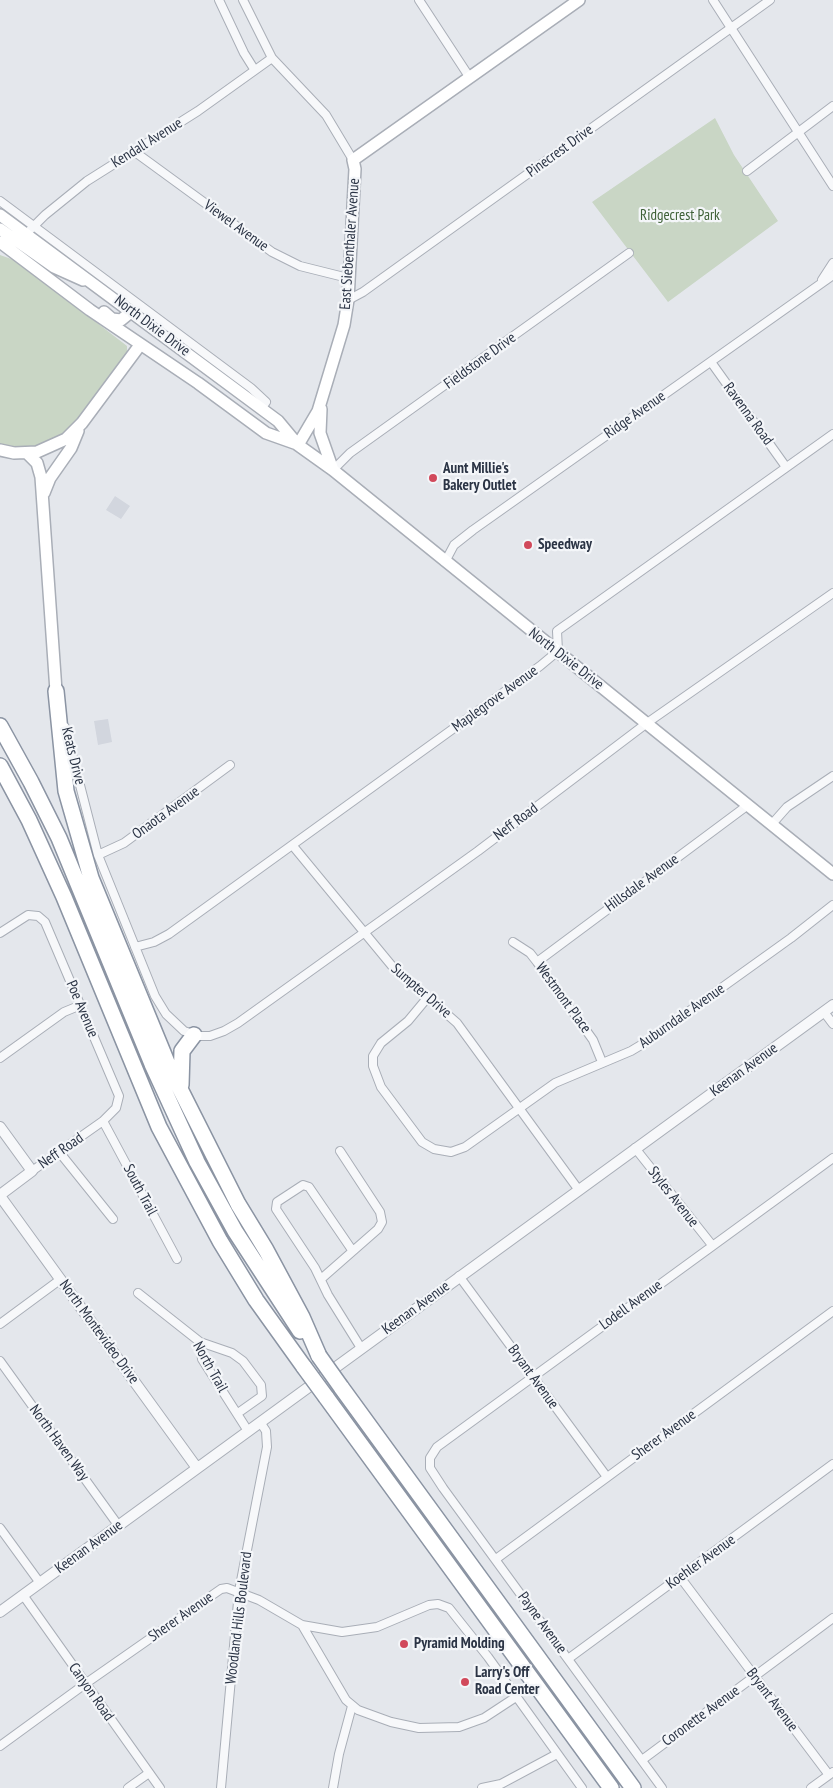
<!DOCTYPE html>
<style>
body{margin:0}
canvas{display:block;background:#e4e7ec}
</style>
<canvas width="833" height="1788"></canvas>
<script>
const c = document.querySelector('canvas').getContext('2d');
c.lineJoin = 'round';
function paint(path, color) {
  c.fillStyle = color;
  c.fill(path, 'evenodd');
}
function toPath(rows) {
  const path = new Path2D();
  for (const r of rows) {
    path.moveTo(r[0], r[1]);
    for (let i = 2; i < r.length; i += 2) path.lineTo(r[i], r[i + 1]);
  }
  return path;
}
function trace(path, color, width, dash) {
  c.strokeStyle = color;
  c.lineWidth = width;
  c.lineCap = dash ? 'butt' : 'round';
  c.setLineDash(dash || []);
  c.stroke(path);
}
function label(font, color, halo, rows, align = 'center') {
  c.font = font + ' "PT Sans Narrow",sans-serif';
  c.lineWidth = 4.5;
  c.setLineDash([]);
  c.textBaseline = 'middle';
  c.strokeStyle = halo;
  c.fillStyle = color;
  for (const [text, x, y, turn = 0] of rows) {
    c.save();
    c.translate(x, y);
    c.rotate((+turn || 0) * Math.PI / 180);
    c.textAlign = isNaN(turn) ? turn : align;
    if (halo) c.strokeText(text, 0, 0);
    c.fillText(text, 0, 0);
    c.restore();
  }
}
paint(toPath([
 [115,496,130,506,121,519,106,510],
 [108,719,112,742,98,745,94,721]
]), '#d2d6de');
paint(toPath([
 [715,118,734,155,778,221,668,302,592,202],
 [0,255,17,261,127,346,127,354,74,426,63,437,30,449,0,444]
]), '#c9d6c5');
const minor = toPath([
 [219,0,244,53,254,69],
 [243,0,272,58,326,115,353,160],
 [419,0,470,78],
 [713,0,833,186],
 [135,152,272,252,300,266,348,278],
 [747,171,833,106],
 [0,201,251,388,266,402,261,409],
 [26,234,45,215,87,181,198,111,272,58],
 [822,280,833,263],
 [348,300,363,292,770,0],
 [711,362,786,467],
 [333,470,350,453,629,253],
 [445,562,454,545,473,530,833,275],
 [65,727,98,855,155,996,166,1014,184,1031,200,1036,210,1036,224,1031,238,1023,478,851,647,723,833,593],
 [772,824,787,807,833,776],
 [293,846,392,966,457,1023,578,1189],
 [98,855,124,843,230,765],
 [0,933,28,915,38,916,45,922,119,1096,116,1108,103,1121,32,1171],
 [513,942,530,953,537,962,593,1040,602,1062],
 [135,947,154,942,169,934,540,666,558,651,557,631,833,434],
 [537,962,748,805],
 [428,997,408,1021,381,1043,373,1056,373,1066,381,1087,422,1142,434,1149,451,1152,465,1147,555,1083,631,1051,646,1042,791,938,833,905],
 [824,1012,833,1024],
 [0,1058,64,1012,81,1005],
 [103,1121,177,1259],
 [635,1148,712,1245],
 [60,1153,113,1219],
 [352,1250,309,1187,303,1185,277,1202,276,1209,315,1268,328,1295,361,1348],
 [459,1276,607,1477],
 [321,1279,378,1229,382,1222,380,1212,340,1151],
 [138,1293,200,1342,202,1359,248,1431],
 [0,1324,61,1279],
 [200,1342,232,1353,243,1361,261,1385,262,1396,238,1413],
 [0,1361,118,1525],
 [0,1528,40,1583],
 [496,1559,833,1311],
 [680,1577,829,1775],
 [23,1595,160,1788],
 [302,1625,346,1700,358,1710,391,1722,419,1728,459,1727,484,1718,516,1697],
 [568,1659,833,1464],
 [0,1746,85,1684,221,1589,227,1588,259,1600,302,1625,342,1632,377,1627,429,1605,438,1604,449,1608,488,1657,582,1788],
 [642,1760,833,1618],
 [128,1788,149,1773],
 [221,1788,239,1591,267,1447,266,1431,260,1422],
 [333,1788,339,1754,352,1706],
 [482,1788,501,1784,557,1754],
 [662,1788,443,1488,430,1468,430,1458,437,1447,833,1158],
 [811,1788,833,1772]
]);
const tertiary = toPath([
 [0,1127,32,1171,0,1195],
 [0,1196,197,1468],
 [0,1612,833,1005]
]);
const secondary = toPath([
 [0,215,278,421,298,445,333,470,833,874],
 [0,229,54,267,83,280],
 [0,242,90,310,198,383,266,433,297,444],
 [104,312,112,319,121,320,132,311],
 [321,409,320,433,333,470],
 [298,445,318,411,344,325,348,300,355,169,353,160,579,0],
 [0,450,14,453,37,452,66,439,82,423,140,345],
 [27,453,37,463,41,477,56,691],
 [44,493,50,478,71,448,78,431]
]);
const motorway = toPath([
 [56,691,66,791,91,878,169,1067,238,1204,266,1250,302,1317,319,1356],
 [0,726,31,782,59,838,152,1064,197,1162,235,1231,300,1331],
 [0,766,29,820,64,897,159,1127,220,1241,256,1300,304,1367],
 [181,1085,182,1051,194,1035],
 [341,1387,633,1788],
 [326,1397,611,1788]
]);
trace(minor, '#a9aeb7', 10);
trace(tertiary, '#a9aeb7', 12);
trace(secondary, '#a9aeb7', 14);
trace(motorway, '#8b94a3', 18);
trace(minor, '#f7f8fa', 8);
trace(tertiary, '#f7f8fa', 10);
trace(secondary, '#fff', 11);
trace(motorway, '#fff', 15);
const motorwayBridge = toPath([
 [319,1356,341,1387],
 [304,1367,326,1397]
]);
trace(motorwayBridge, '#8b94a3', 18, []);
trace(motorwayBridge, '#fff', 15);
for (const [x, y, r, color] of [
 [433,478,5,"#d1495b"],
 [528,545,5,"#d1495b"],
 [404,1644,5,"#d1495b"],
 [465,1682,5,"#d1495b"]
]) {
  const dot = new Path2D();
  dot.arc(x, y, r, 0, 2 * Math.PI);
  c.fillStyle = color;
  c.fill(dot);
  trace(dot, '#f4f6f9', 2);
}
label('15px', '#2b3445', '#f4f6f9', [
 ["Kendall Avenue",147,143,-32],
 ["Pinecrest Drive",560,151,-36],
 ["Viewel Avenue",236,226,36],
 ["East Siebenthaler Avenue",350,244,-86],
 ["North Dixie Drive",152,326,37],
 ["Fieldstone Drive",480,361,-36],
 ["Ravenna Road",748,414,54],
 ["Ridge Avenue",635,415,-35],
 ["North Dixie Drive",566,659,38],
 ["Maplegrove Avenue",495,699,-36],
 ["Keats Drive",73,756,76],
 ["Onaota Avenue",166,813,-36],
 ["Neff Road",516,822,-37],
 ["Hillsdale Avenue",642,883,-36],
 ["Sumpter Drive",421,991,41],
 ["Westmont Place",563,998,54],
 ["Poe Avenue",82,1009,67],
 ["Auburndale Avenue",682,1016,-35],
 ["Keenan Avenue",744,1070,-36],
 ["Neff Road",61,1151,-35],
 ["South Trail",140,1190,62],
 ["Styles Avenue",673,1197,52],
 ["Lodell Avenue",631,1305,-36],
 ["Keenan Avenue",416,1308,-36],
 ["North Montevideo Drive",99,1332,54],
 ["North Trail",210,1367,61],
 ["Bryant Avenue",533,1377,54],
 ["Sherer Avenue",664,1435,-36],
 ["North Haven Way",59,1443,54],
 ["Keenan Avenue",89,1547,-36],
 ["Koehler Avenue",701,1562,-36],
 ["Sherer Avenue",181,1617,-35],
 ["Woodland Hills Boulevard",239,1618,-83],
 ["Payne Avenue",542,1623,54],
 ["Canyon Road",91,1692,55],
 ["Bryant Avenue",772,1700,53],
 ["Coronette Avenue",701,1716,-36]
]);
label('15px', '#3f6138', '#f4f6f9', [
 ["Ridgecrest Park",680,216]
]);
label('bold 15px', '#2b3445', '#f4f6f9', [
 ["Aunt Millie's",443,469],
 ["Bakery Outlet",443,486],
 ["Speedway",538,545],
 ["Pyramid Molding",414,1644],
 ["Larry's Off",475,1673],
 ["Road Center",475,1690]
], 'left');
</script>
